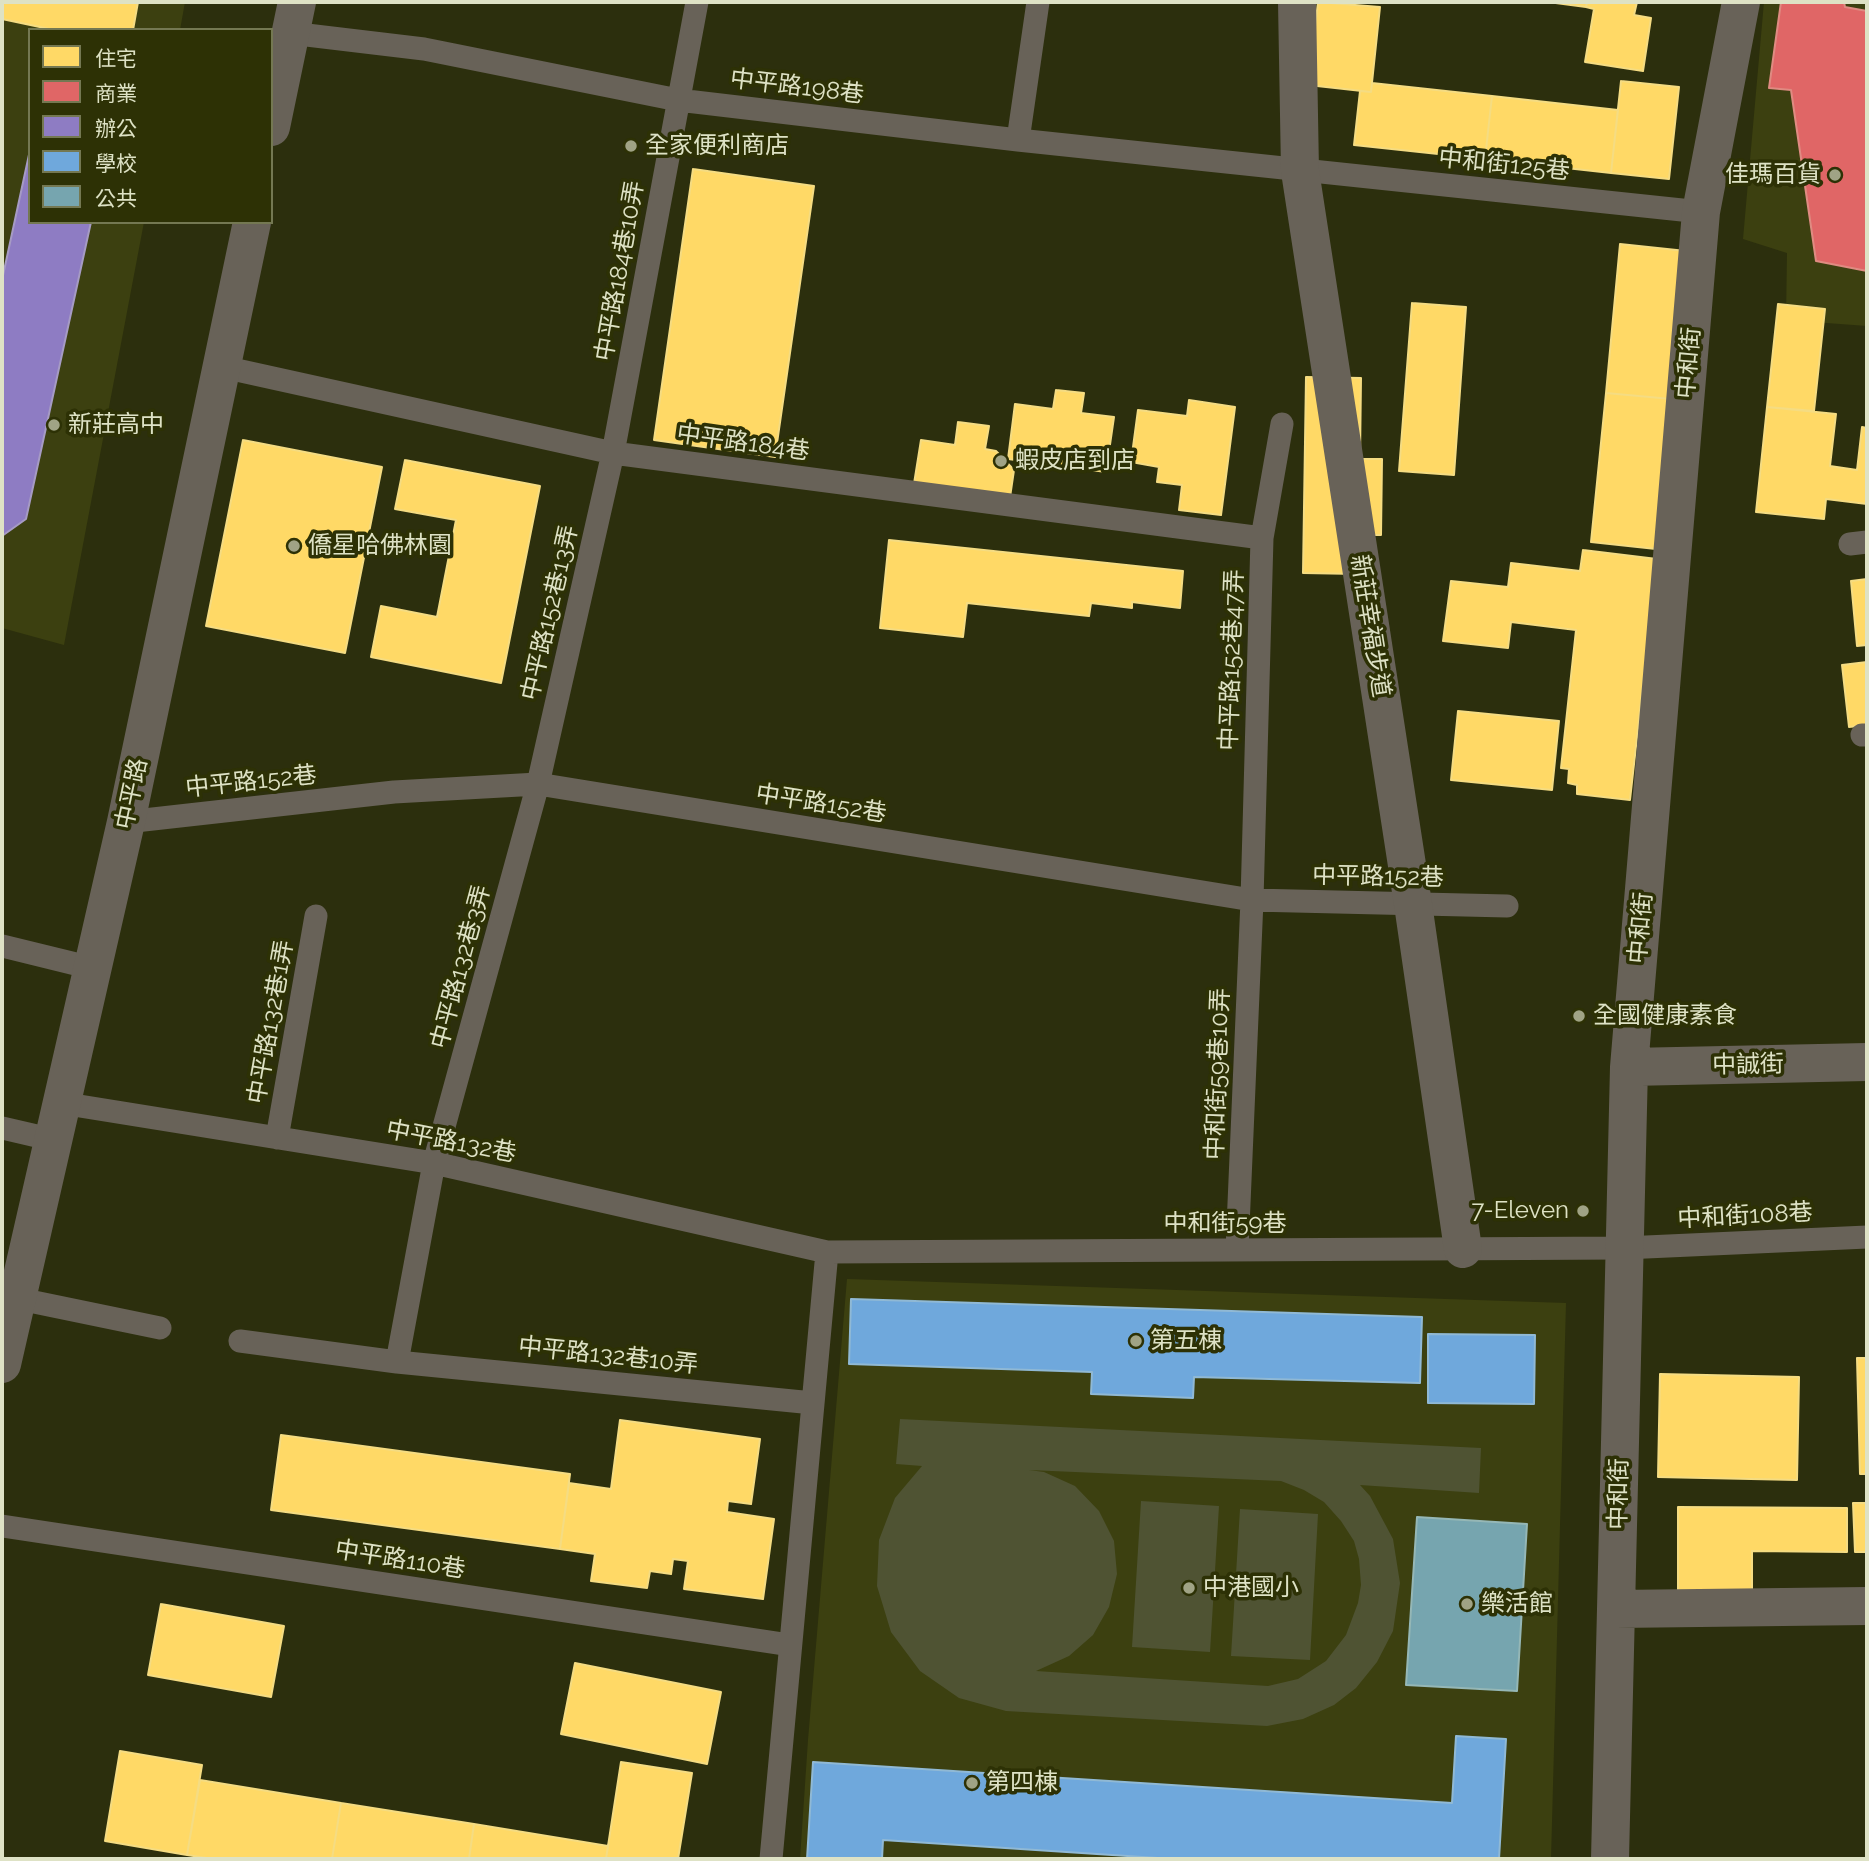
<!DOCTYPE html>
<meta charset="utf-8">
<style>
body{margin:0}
#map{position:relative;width:1869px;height:1861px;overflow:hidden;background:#2c2f0d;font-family:Raleway,"Noto Sans TC",sans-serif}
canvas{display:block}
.frame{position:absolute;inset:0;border:4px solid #dee2c5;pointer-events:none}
.legend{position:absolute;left:28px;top:28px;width:245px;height:196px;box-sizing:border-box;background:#2d3105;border:2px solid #747852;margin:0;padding:9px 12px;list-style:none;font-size:21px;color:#dee2c5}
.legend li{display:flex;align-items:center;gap:14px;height:35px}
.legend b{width:35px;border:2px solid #747852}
</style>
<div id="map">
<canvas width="1869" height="1861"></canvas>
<div class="frame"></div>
<ul class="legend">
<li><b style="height:19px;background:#ffd966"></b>住宅</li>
<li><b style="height:19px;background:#e06666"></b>商業</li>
<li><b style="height:19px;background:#8e7cc3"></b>辦公</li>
<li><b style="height:19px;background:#6fa8dc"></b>學校</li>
<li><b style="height:19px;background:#76a5af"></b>公共</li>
</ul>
</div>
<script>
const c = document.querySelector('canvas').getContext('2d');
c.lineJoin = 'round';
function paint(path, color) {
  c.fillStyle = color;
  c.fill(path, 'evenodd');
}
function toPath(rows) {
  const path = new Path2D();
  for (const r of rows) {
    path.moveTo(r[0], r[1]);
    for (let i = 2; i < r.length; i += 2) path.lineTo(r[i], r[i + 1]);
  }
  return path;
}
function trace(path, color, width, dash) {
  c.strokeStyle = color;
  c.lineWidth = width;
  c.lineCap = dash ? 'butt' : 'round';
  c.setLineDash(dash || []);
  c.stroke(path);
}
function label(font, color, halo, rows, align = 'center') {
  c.font = font + ' Raleway,"Noto Sans TC",sans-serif';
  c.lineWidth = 7;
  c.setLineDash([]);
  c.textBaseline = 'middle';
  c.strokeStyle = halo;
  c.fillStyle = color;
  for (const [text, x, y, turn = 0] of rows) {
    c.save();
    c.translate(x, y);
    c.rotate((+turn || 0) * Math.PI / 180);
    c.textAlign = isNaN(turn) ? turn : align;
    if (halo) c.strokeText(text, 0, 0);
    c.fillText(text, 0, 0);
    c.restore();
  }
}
paint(toPath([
 [2,2,185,2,180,30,30,30,30,222,144,222,64,645,2,628],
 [1764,2,1867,2,1867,326,1786,320,1787,253,1743,239],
 [847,1279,1566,1303,1551,1859,800,1859,808,1740]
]), '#3c4010');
paint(toPath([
 [900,1419,1481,1448,1479,1493,1360,1485,1370,1496,1393,1539,1400,1583,1393,1631,1377,1662,1356,1688,1334,1705,1303,1719,1267,1726,1006,1711,959,1698,920,1671,891,1632,877,1586,879,1540,895,1498,922,1466,896,1464],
 [1029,1470,1281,1481,1304,1490,1324,1502,1341,1521,1354,1541,1359,1559,1361,1585,1358,1603,1346,1635,1326,1661,1298,1679,1268,1686,1036,1671,1069,1656,1093,1635,1109,1607,1117,1574,1114,1541,1099,1511,1075,1486,1044,1472],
 [1141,1501,1219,1506,1210,1652,1132,1647],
 [1240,1509,1318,1514,1310,1660,1231,1656]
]), '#4f5333');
const homes = toPath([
 [2,2,138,2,133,30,54,30,2,19,2,2],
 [1318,2,1380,7,1371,92,1308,85,1318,2],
 [1548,2,1587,2,1586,7,1548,2],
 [1587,2,1637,2,1634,15,1651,18,1643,71,1585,62,1594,9,1586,7,1587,2],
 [1621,81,1679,87,1669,179,1611,173,1621,81],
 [1372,83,1492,96,1485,159,1354,145,1360,91,1371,92,1372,83],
 [1492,96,1618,110,1611,173,1485,159,1492,96],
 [693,169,814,186,775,457,654,440,693,169],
 [1620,244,1686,251,1671,399,1606,393,1620,244],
 [1412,303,1466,307,1454,475,1399,471,1412,303],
 [1778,304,1825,309,1814,411,1767,407,1778,304],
 [1306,377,1361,378,1360,459,1382,459,1381,535,1358,535,1358,574,1303,573,1306,377],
 [1056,390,1084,393,1081,413,1114,417,1106,472,1008,459,1015,404,1053,409,1056,390],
 [1606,393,1671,399,1656,549,1591,542,1606,393],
 [1189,400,1235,407,1221,515,1179,510,1182,485,1157,482,1159,467,1131,462,1138,410,1187,416,1189,400],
 [1767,407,1836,414,1830,466,1857,470,1862,427,1867,428,1867,504,1826,499,1824,519,1756,512,1767,407],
 [958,422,989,426,985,449,996,451,1014,470,1009,504,913,490,921,440,955,445,958,422],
 [243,440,382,467,345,653,206,626,243,440],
 [405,460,540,486,501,683,371,657,381,606,437,617,456,520,395,509,405,460],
 [889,540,1183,571,1180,608,1132,602,1132,608,1091,603,1089,616,967,603,963,637,880,628,889,540],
 [1583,550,1657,559,1630,800,1577,794,1577,785,1568,783,1569,769,1561,768,1576,630,1511,622,1508,648,1443,641,1451,581,1508,587,1511,563,1580,571,1583,550],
 [1867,579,1867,645,1857,646,1851,581,1867,579],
 [1867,662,1867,725,1849,727,1842,665,1867,662],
 [1458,711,1559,721,1552,790,1451,780,1458,711],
 [1857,1358,1867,1358,1867,1474,1860,1474,1857,1358],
 [1660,1374,1799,1377,1797,1480,1658,1477,1660,1374],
 [620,1420,760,1439,751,1504,728,1501,727,1512,774,1519,763,1599,684,1589,688,1561,673,1559,671,1574,650,1571,647,1588,591,1581,595,1554,560,1549,569,1483,611,1489,620,1420],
 [281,1435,570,1474,560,1549,271,1510,281,1435],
 [1853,1503,1867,1503,1867,1552,1855,1552,1853,1503],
 [1678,1507,1847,1508,1847,1552,1752,1551,1752,1592,1678,1591,1678,1507],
 [161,1604,284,1626,271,1697,148,1675,161,1604],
 [575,1663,721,1692,707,1764,561,1734,575,1663],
 [120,1751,202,1765,187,1855,105,1841,120,1751],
 [621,1762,692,1773,678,1859,606,1859,621,1762],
 [200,1780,341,1803,332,1859,213,1859,187,1855,200,1780],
 [341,1803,474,1824,469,1859,332,1859,341,1803],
 [474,1824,608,1846,606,1859,469,1859,474,1824]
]);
paint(homes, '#ffd966');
trace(homes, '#f5dc82', 2);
const shops = toPath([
 [1781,2,1844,2,1845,7,1867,11,1867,271,1816,261,1791,90,1769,88,1781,2]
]);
paint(shops, '#e06666');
trace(shops, '#df8b82', 2);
const offices = toPath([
 [30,150,30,222,91,222,26,519,2,536,2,280,30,150]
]);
paint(offices, '#8e7cc3');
trace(offices, '#a69bc4', 2);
const schools = toPath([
 [851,1299,1422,1317,1420,1383,1194,1377,1193,1398,1091,1394,1092,1372,849,1364,851,1299],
 [1428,1334,1535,1335,1534,1404,1428,1403,1428,1334],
 [1456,1736,1506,1739,1499,1859,1173,1859,883,1840,882,1859,807,1859,813,1762,1452,1803,1456,1736]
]);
paint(schools, '#6fa8dc');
trace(schools, '#90b9d5', 2);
const public = toPath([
 [1417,1517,1527,1524,1517,1691,1406,1685,1417,1517]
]);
paint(public, '#76a5af');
trace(public, '#95b7b6', 2);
trace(toPath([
 [290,33,424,49,678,100,1018,140,1701,212],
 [1018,140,1038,2],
 [223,367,613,453,1262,538],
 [1850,544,1867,542],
 [1862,735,1867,735],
 [126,822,394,792,538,784,1252,900,1507,906],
 [2,946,92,968],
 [61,1103,434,1163,827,1252,1624,1248,1867,1237],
 [2,1128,54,1140],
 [277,1138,316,916],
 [1237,1250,1252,900,1262,538,1282,424],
 [5,1296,160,1328],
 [240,1341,397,1362,813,1403],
 [397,1362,434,1163,538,784,613,453,697,2],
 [2,1526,790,1645],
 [771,1859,827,1252]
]), '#686258', 23);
trace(toPath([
 [1297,2,1300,171,1413,904,1463,1249],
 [271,127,297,2],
 [1629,1067,1867,1062],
 [2,1364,126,822,252,222],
 [1616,1609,1867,1606],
 [1610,1859,1629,1067,1701,212,1741,2]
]), '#686258', 38);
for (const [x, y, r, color] of [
 [631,146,7,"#a0a385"],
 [1835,175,7,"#a0a385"],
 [54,425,7,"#a0a385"],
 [1001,461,7,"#a0a385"],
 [294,546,7,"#a0a385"],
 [1579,1016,7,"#a0a385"],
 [1583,1211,7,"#a0a385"],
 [1136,1341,7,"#a0a385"],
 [1189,1588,7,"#a0a385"],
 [1467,1604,7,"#a0a385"],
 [972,1783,7,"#a0a385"]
]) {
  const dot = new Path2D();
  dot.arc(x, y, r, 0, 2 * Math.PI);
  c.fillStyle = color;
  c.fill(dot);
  trace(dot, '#2d3105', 2.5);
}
label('24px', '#dee2c5', '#2d3105', [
 ["中平路198巷",797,87,7],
 ["中和街125巷",1504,165,6],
 ["中平路184巷10弄",620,271,-80],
 ["中和街",1689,363,-85],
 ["中平路184巷",743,443,8],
 ["中平路152巷13弄",550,613,-77],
 ["新莊幸福步道",1370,626,81],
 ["中平路152巷47弄",1232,660,-88],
 ["中平路152巷",251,782,-6],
 ["中平路",132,794,-78],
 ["中平路152巷",821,804,9],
 ["中平路152巷",1378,877,1],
 ["中和街",1641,928,-85],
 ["中平路132巷3弄",461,967,-75],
 ["中平路132巷1弄",271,1022,-80],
 ["中誠街",1748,1065,-1],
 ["中和街59巷10弄",1218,1074,-88],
 ["中平路132巷",451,1142,11],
 ["中和街108巷",1745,1216,-3],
 ["中和街59巷",1225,1224],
 ["中平路132巷10弄",608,1356,6],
 ["中和街",1619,1494,-89],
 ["中平路110巷",400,1560,9]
]);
label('24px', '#dee2c5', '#2d3105', [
 ["全家便利商店",645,146],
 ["佳瑪百貨",1821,175,"right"],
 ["新莊高中",68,425],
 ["蝦皮店到店",1015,461],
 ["僑星哈佛林園",308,546],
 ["全國健康素食",1593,1016],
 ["7-Eleven",1569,1211,"right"],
 ["第五棟",1150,1341],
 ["中港國小",1203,1588],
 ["樂活館",1481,1604],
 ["第四棟",986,1783]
], 'left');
</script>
